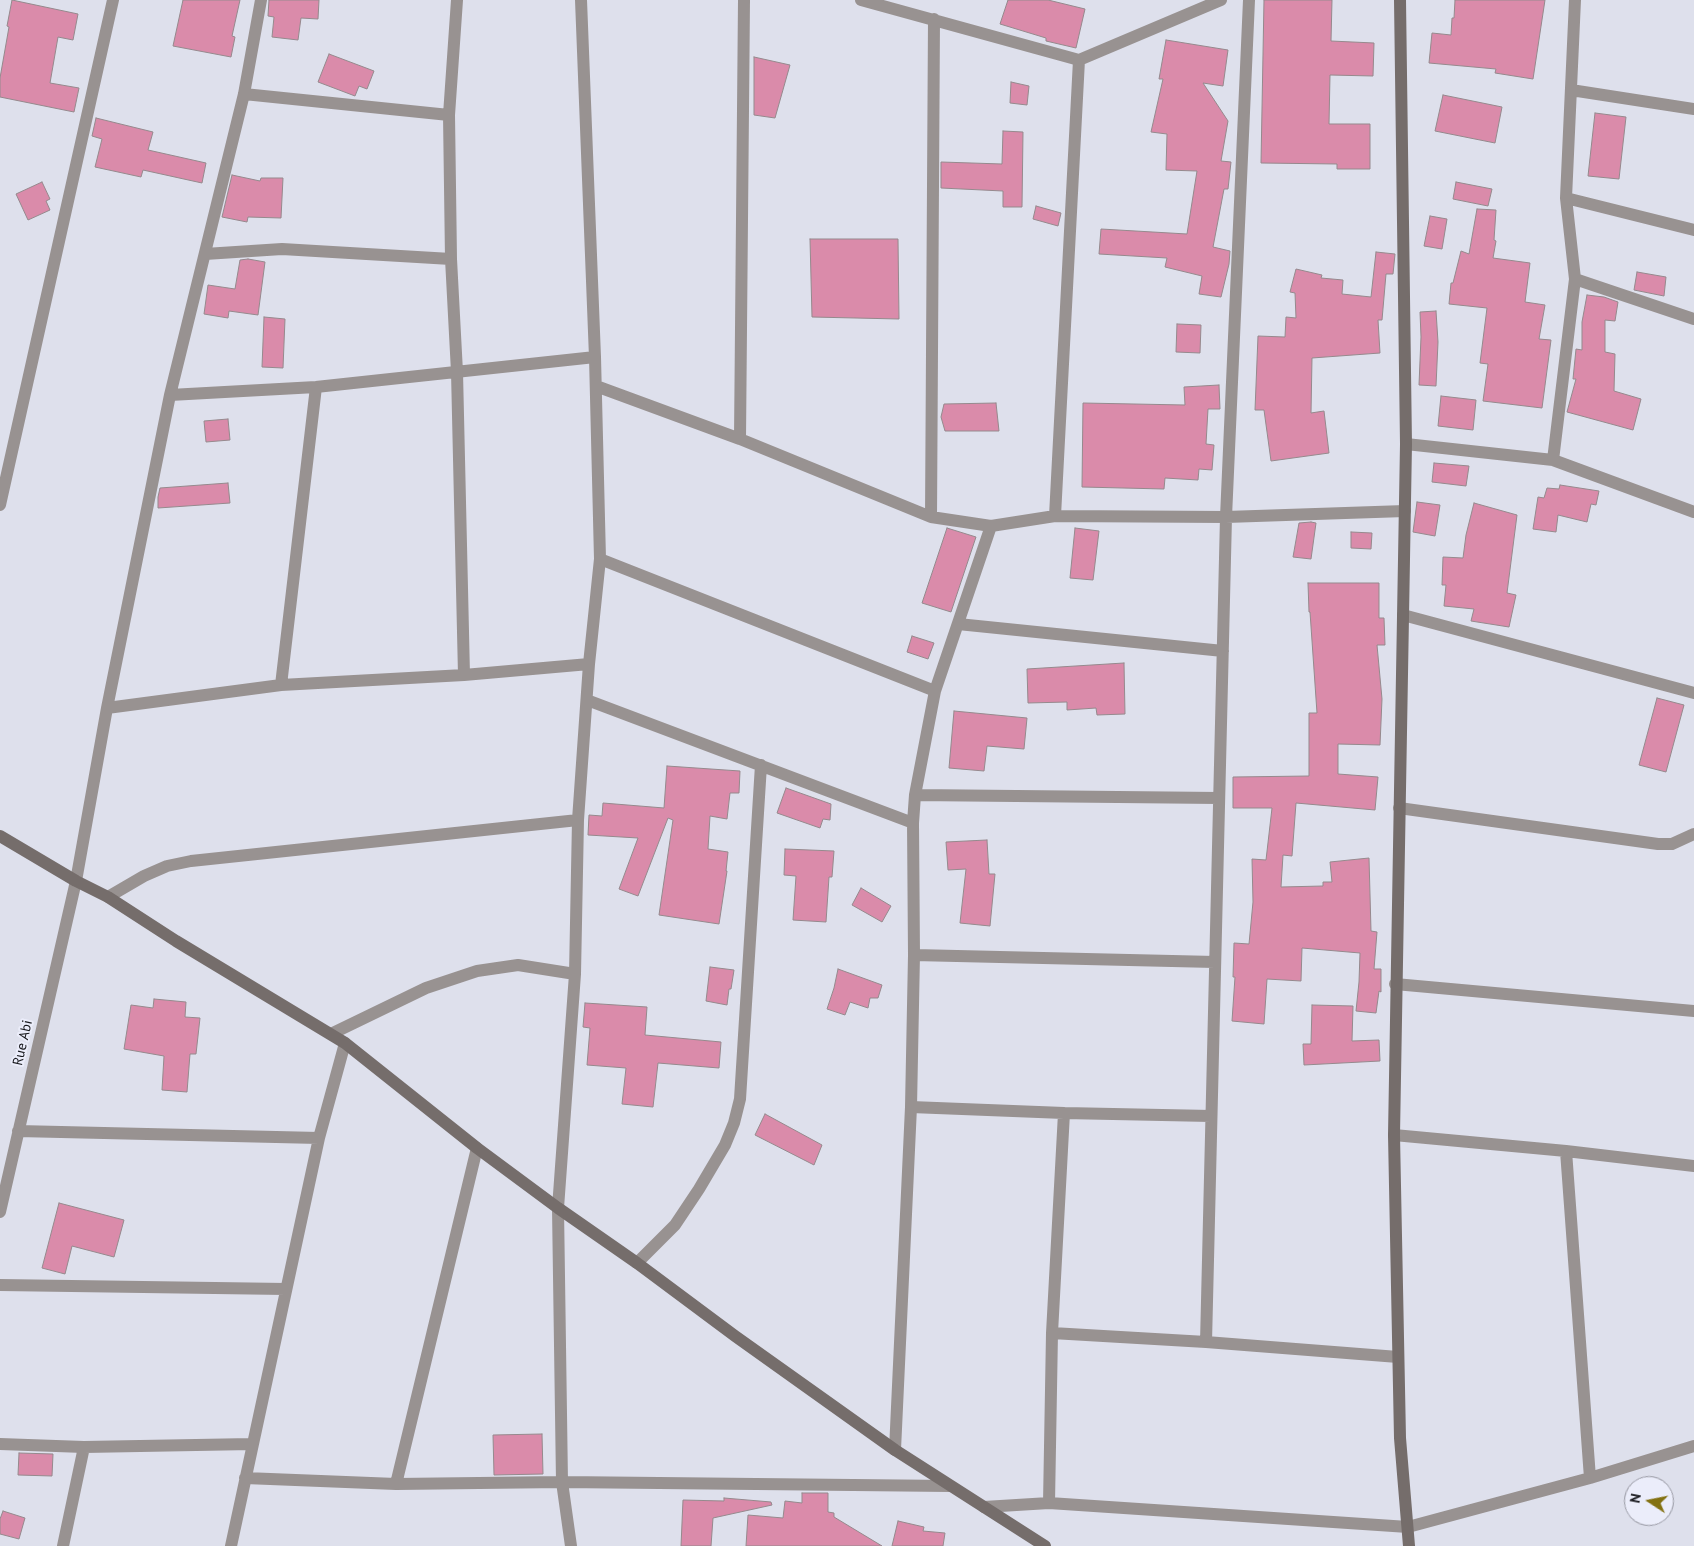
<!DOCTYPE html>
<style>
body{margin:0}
#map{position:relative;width:1694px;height:1546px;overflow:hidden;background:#dee0ec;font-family:"PT Sans",sans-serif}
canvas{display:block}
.north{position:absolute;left:1624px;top:1476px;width:50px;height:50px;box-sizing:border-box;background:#ebedfa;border:1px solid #9697a1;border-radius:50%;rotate:281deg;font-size:14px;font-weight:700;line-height:20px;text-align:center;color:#16171b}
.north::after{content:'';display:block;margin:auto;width:18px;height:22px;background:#837111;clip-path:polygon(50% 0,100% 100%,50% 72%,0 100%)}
</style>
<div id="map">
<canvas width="1694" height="1546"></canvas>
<div class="north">N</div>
</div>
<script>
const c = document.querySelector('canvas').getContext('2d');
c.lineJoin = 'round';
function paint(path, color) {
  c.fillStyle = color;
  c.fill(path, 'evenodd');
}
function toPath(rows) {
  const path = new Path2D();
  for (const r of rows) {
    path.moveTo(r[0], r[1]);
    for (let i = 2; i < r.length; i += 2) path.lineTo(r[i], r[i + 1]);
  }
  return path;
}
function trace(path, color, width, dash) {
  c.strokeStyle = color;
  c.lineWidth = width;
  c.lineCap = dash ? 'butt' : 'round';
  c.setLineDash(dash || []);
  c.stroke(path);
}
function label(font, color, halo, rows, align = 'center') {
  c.font = font + ' "PT Sans",sans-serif';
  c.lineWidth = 4;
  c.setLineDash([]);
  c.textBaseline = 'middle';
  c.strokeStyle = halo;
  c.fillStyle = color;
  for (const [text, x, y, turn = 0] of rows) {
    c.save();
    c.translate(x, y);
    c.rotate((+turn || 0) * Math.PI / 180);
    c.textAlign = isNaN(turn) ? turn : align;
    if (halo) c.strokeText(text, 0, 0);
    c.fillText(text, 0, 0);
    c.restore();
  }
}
const building = toPath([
 [12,0,78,14,73,40,58,37,50,83,79,88,74,112,0,97,0,78,9,27,7,26,12,0],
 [183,0,240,0,232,36,235,37,231,57,173,46,183,0],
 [269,0,319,0,318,19,301,18,298,40,272,37,274,17,268,16,269,0],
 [1008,0,1048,0,1085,9,1076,48,1046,41,1046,38,1000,24,1008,0],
 [1264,0,1332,0,1331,41,1374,43,1373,76,1330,75,1329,124,1370,124,1370,169,1337,169,1337,164,1261,163,1264,0],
 [1455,0,1545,0,1533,79,1495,73,1496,69,1429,63,1432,33,1451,35,1452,18,1454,18,1455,0],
 [1166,40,1228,50,1223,86,1203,83,1228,121,1221,161,1231,162,1228,189,1224,189,1213,247,1230,251,1229,264,1221,297,1199,294,1202,276,1165,267,1167,258,1099,254,1101,229,1187,234,1197,171,1166,170,1167,134,1151,132,1163,79,1159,79,1166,40],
 [329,54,374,71,367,89,359,86,355,96,318,82,329,54],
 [754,57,790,65,775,118,754,115,754,57],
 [1011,82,1029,86,1027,105,1010,103,1011,82],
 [1443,95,1502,107,1495,143,1435,131,1443,95],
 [1595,113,1626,117,1619,179,1588,176,1595,113],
 [96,118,153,132,148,150,206,163,202,183,143,170,141,177,95,167,102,139,92,136,96,118],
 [1003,131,1023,132,1022,207,1003,207,1003,191,941,188,941,162,1002,164,1003,131],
 [232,175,260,181,261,178,283,178,281,218,248,217,247,222,222,217,232,175],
 [42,182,50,199,46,201,50,210,28,220,16,194,42,182],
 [1456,182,1492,189,1488,206,1453,199,1456,182],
 [1036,206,1061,213,1058,226,1033,219,1036,206],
 [1477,209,1496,210,1494,240,1496,241,1493,258,1530,263,1525,302,1545,305,1539,339,1551,340,1542,408,1483,401,1488,364,1480,363,1487,308,1449,304,1451,283,1453,283,1461,251,1469,254,1477,209],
 [1430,216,1447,219,1442,249,1424,246,1430,216],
 [810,239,898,239,899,319,812,317,810,239],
 [1376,252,1395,254,1393,274,1386,274,1382,320,1378,320,1380,353,1312,358,1311,413,1324,411,1329,453,1271,461,1264,410,1255,410,1258,336,1285,337,1286,317,1296,318,1295,293,1290,292,1296,269,1322,275,1321,278,1343,280,1342,294,1371,297,1376,252],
 [248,259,265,262,258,315,229,311,228,318,204,314,208,285,235,289,240,260,248,259],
 [1637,272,1666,277,1664,296,1634,290,1637,272],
 [1587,295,1604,297,1618,302,1615,321,1605,320,1605,352,1615,354,1614,391,1641,399,1633,430,1567,412,1576,379,1573,379,1576,349,1582,350,1582,322,1587,295],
 [1436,311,1438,342,1436,386,1419,385,1421,337,1420,312,1436,311],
 [264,317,285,319,283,368,262,367,264,317],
 [1177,324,1201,325,1200,353,1176,352,1177,324],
 [1219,385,1220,409,1208,409,1206,444,1214,445,1212,470,1199,469,1198,480,1165,478,1164,489,1082,487,1083,403,1185,405,1184,387,1219,385],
 [1441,396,1476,400,1473,430,1438,426,1441,396],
 [996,403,999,431,945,431,941,417,944,404,996,403],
 [228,419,230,440,206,442,204,421,228,419],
 [1434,463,1469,466,1466,486,1432,482,1434,463],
 [228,483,230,503,158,508,158,497,160,488,228,483],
 [1560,485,1599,491,1596,505,1591,504,1587,522,1558,515,1556,532,1533,529,1538,497,1544,498,1547,488,1559,489,1560,485],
 [1417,502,1440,505,1435,536,1413,532,1417,502],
 [1474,503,1517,515,1507,593,1516,595,1509,627,1471,621,1474,609,1444,606,1446,585,1442,585,1443,557,1463,558,1466,535,1474,503],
 [1311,522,1316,523,1311,559,1293,557,1299,523,1311,522],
 [947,528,976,537,951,612,922,603,947,528],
 [1075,528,1099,531,1093,580,1070,578,1075,528],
 [1351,532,1372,533,1371,549,1351,548,1351,532],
 [1308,583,1379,583,1379,618,1384,618,1385,645,1377,645,1382,699,1380,745,1338,744,1338,774,1378,777,1375,810,1296,803,1292,856,1283,855,1281,887,1323,886,1323,882,1332,882,1330,862,1369,858,1371,931,1377,932,1374,969,1381,969,1381,992,1379,991,1376,1013,1356,1011,1359,982,1360,953,1302,948,1301,981,1267,979,1264,1024,1232,1021,1235,977,1233,977,1234,943,1249,944,1253,902,1252,859,1266,860,1272,808,1233,808,1233,777,1309,776,1309,713,1317,713,1310,612,1309,612,1308,583],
 [912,636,934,643,928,659,907,652,912,636],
 [1124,663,1125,714,1097,715,1096,708,1067,710,1067,702,1028,703,1027,669,1124,663],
 [1657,698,1684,705,1666,772,1639,765,1657,698],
 [954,711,1027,718,1024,749,987,746,984,771,949,768,954,711],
 [667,766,740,771,739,793,730,793,727,819,710,816,708,849,728,852,726,871,727,871,719,924,659,915,673,820,668,818,638,896,619,889,638,838,588,835,589,815,602,816,603,803,664,808,667,766],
 [786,788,831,804,830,820,823,819,820,828,777,813,786,788],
 [987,840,989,874,995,874,990,926,960,923,966,869,948,870,946,842,987,840],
 [785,849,834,851,832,877,829,877,826,922,793,920,796,876,784,875,785,849],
 [861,888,891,906,882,922,852,905,861,888],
 [710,967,734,970,731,989,729,989,727,1005,706,1001,710,967],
 [838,969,882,985,878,998,870,998,868,1008,850,1002,845,1015,827,1009,834,988,838,969],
 [154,999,186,1002,185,1017,200,1018,196,1054,190,1054,187,1092,162,1090,164,1056,124,1049,131,1005,153,1008,154,999],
 [585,1003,647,1007,645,1035,721,1042,719,1068,658,1063,653,1107,622,1104,626,1068,587,1065,590,1028,583,1027,585,1003],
 [1312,1005,1353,1006,1352,1041,1379,1040,1380,1061,1304,1065,1303,1044,1311,1044,1312,1005],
 [765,1114,822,1145,814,1165,755,1135,765,1114],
 [59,1203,124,1220,114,1257,72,1246,65,1274,42,1268,59,1203],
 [542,1434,543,1474,494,1475,493,1435,542,1434],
 [19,1453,53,1454,52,1476,18,1475,19,1453],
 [802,1493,828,1493,828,1512,834,1513,834,1517,882,1546,746,1546,748,1515,783,1518,785,1501,802,1503,802,1493],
 [724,1498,771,1502,772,1505,713,1518,711,1546,681,1546,683,1500,724,1501,724,1498],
 [3,1511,25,1518,19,1539,0,1534,0,1519,3,1511],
 [898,1521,924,1527,923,1531,945,1533,943,1546,892,1546,898,1521]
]);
paint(building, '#da8baa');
trace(building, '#95898d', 1);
trace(toPath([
 [457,0,449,115,451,259,457,372,464,675],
 [861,0,1079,60,1221,0],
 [1571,90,1694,109],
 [244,94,449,115],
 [1566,198,1694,230],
 [205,254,282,249,451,259],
 [1575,279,1694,319],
 [596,386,740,439,931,517,991,526,1055,516,1226,517,1405,511],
 [170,395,316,387,595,357],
 [740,439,744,0],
 [1406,444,1553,460,1694,512],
 [1553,460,1575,279,1566,198,1575,0],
 [0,505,113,0],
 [1055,516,1079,60],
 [931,517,934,19],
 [600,559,935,691],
 [1403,615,1694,693],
 [958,624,1223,651],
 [281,685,316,387],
 [587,700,913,823],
 [107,708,281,685,464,675,589,664],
 [915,795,1219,798],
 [1399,808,1658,844,1672,844,1694,834],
 [108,897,144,876,167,866,191,861,578,820],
 [914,955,1215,962],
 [1395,984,1694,1011],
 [331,1034,426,988,477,971,518,965,575,974],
 [911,1107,1064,1113,1211,1116],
 [18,1131,319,1138],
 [1394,1135,1566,1151,1694,1166],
 [1566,1151,1590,1478],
 [0,1212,76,881,107,708,170,395,244,94,261,0],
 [637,1263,675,1225,699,1189,725,1145,734,1123,740,1099,761,765],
 [0,1285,286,1289],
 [1052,1333,1206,1342,1398,1357],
 [1206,1342,1226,517,1249,0],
 [0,1444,84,1447,252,1444],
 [895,1450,911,1107,914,955,913,823,915,795,935,691,991,526],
 [245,1478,396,1484,562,1482,950,1486],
 [396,1484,477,1148],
 [1049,1503,1052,1333,1064,1113],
 [984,1507,1049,1503,1408,1527,1590,1478,1694,1446],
 [63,1546,84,1447],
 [231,1546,319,1138,345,1043],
 [571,1546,562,1482,558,1208,575,974,578,820,589,664,600,559,595,357,581,0]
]), '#989291', 12);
trace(toPath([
 [1400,0,1406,444,1394,1135,1400,1438,1409,1546],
 [0,836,76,881,108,897,176,941,345,1043,477,1148,558,1208,637,1263,735,1336,895,1450,1045,1546]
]), '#756d6b', 12);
label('14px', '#16171b', '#ebedfa', [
 ["Rue Abi",23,1043,-77]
]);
</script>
